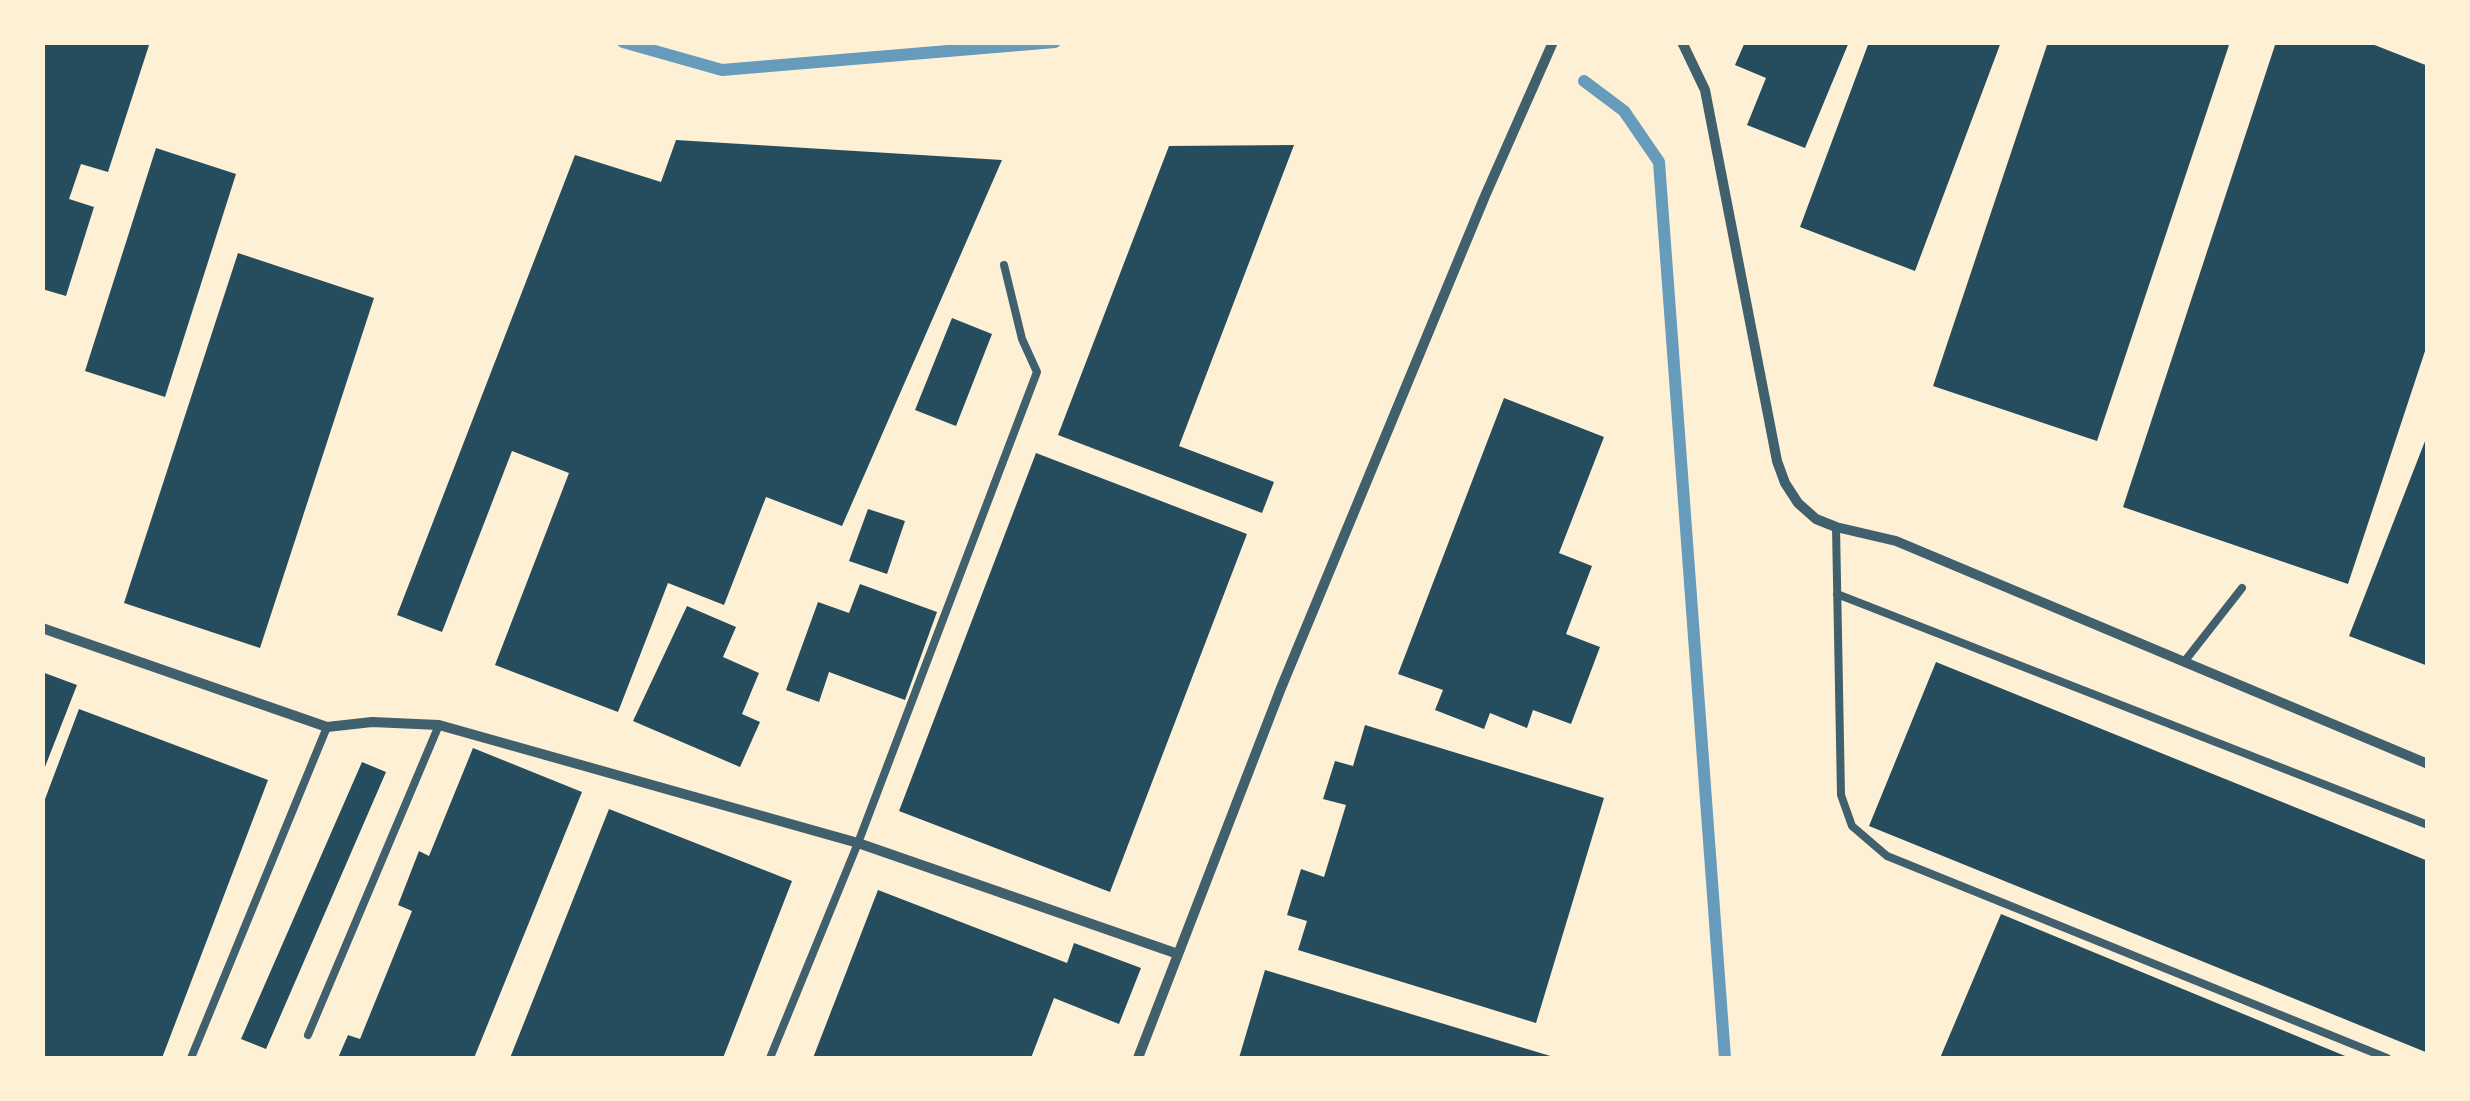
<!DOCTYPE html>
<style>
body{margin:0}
#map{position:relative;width:2470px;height:1101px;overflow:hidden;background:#fdf0d5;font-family:Roboto,sans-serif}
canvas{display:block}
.frame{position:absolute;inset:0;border:45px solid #fdf0d5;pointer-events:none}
</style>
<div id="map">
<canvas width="2470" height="1101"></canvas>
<div class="frame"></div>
</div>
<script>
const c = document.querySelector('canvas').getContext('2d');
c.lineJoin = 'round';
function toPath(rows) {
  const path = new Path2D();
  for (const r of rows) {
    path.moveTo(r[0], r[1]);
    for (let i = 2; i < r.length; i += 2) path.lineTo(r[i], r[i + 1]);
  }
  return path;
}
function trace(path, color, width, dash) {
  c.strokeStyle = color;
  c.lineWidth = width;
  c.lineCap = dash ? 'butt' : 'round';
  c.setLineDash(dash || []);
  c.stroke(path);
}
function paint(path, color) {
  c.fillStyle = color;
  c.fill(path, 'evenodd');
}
trace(toPath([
 [623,42,722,70,1055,42],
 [1584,81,1624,111,1659,162,1725,1058]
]), '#669bbc', 12);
paint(toPath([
 [42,42,150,42,108,172,81,164,69,199,94,207,66,296,42,289],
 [1745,42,1849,42,1805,148,1747,125,1766,78,1735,65],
 [1869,42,2001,42,1915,271,1800,227],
 [2048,42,2230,42,2097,441,1933,386],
 [2276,42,2367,42,2428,66,2428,342,2348,584,2123,507],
 [676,140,1002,160,842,526,766,497,724,605,668,583,618,712,495,665,569,473,512,451,442,632,397,615,575,155,661,182],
 [1294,145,1179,446,1274,482,1262,513,1058,435,1169,146],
 [156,148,236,174,165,397,85,371],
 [238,253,374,298,260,648,124,603],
 [952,318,992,334,956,426,915,410],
 [1504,398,1604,437,1559,553,1592,566,1566,634,1600,647,1571,724,1533,710,1527,728,1490,713,1484,729,1435,710,1443,690,1398,674],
 [2427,436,2428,436,2428,666,2349,636],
 [1036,453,1247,534,1110,892,899,811],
 [868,509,905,521,887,574,849,561],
 [860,584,937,612,905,700,829,672,819,702,786,690,818,602,849,613],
 [687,606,736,627,723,657,759,673,742,714,760,722,740,767,633,721],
 [1936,662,2428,861,2428,1053,1869,826],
 [42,672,77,685,43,772,42,772],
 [79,709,268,780,162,1058,42,1058,42,807],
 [1365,725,1604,798,1536,1023,1298,950,1307,921,1287,915,1301,869,1324,877,1346,805,1323,799,1335,761,1353,766],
 [473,748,582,792,474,1058,338,1058,348,1035,360,1039,412,911,398,905,419,851,429,856],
 [362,762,386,772,266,1049,241,1039],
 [609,809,792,881,723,1058,510,1058],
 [878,890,1067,963,1074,943,1141,968,1119,1024,1054,998,1031,1058,813,1058],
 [2001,914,2350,1058,1940,1058],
 [1265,970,1557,1058,1239,1058]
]), '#264d5e');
trace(toPath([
 [1836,527,1841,795,1852,826,1887,856,2387,1058],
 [1837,594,2428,825],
 [2184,662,2242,588],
 [308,1035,439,725],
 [191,1058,327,727],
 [770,1058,858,843,1037,372,1022,339,1004,265]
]), '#3f606c', 8);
trace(toPath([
 [1682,42,1705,90,1777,461,1785,483,1798,503,1816,519,1836,527,1896,541,2428,764],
 [42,628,327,727,372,722,439,725,858,843,1178,954],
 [1138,1058,1281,688,1485,196,1553,42]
]), '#3f606c', 10);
</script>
